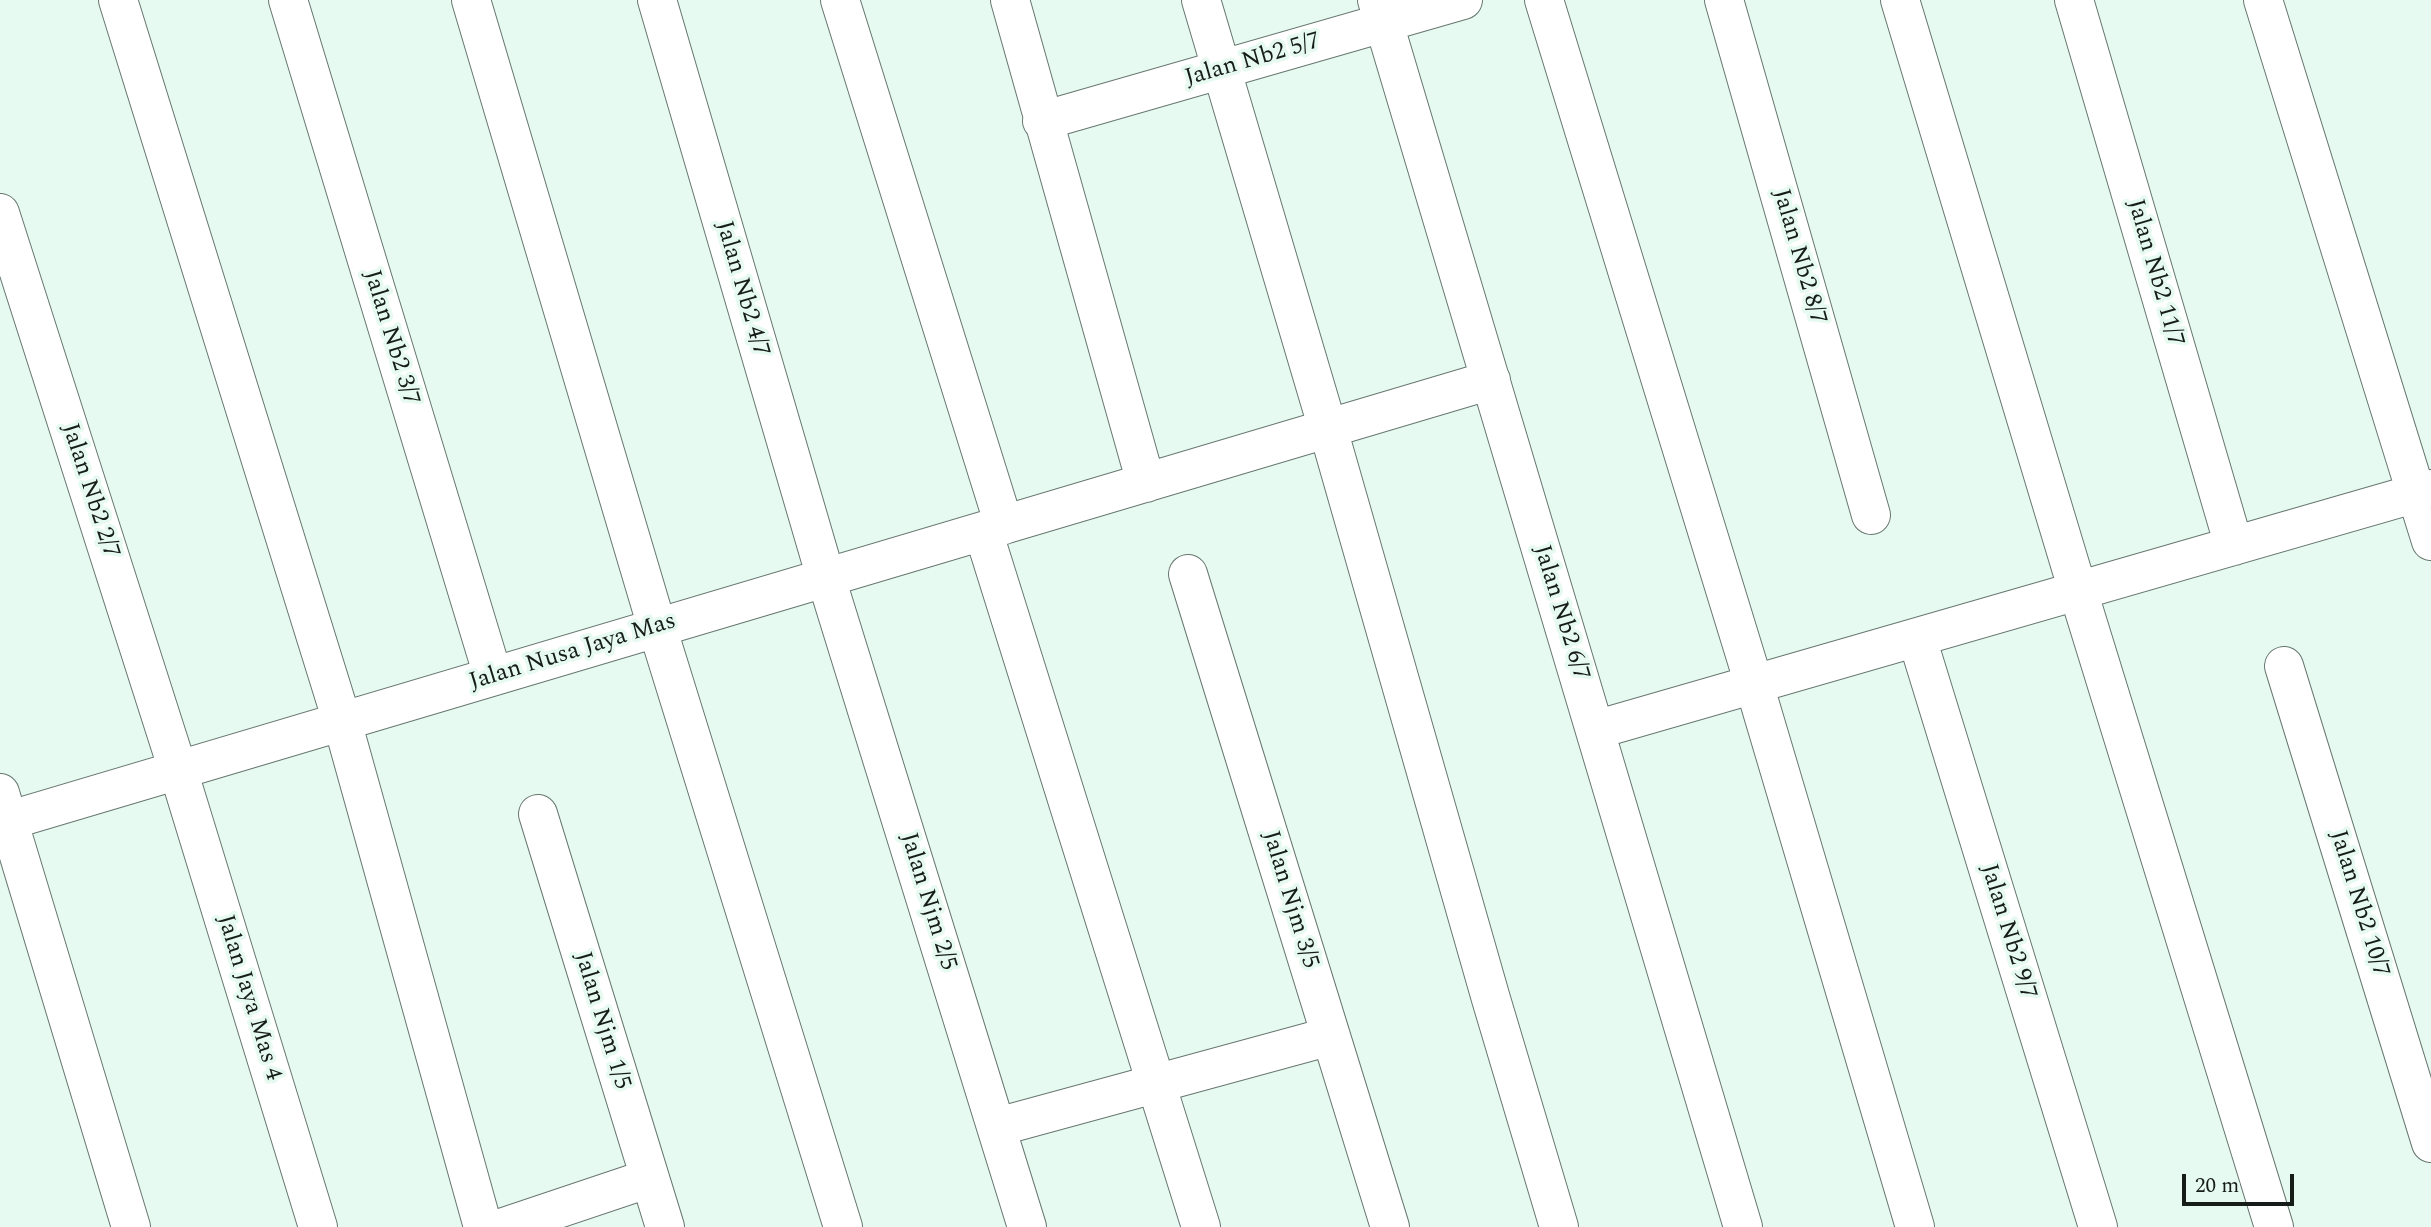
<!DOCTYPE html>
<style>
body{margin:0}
#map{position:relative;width:2431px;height:1227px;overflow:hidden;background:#e7faf1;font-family:Spectral,serif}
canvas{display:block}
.scale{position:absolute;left:2182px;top:1174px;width:112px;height:32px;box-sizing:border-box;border:4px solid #151c19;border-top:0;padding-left:9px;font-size:21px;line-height:24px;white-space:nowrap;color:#151c19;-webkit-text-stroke:5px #e7faf1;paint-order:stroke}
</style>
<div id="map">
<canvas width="2431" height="1227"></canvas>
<div class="scale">20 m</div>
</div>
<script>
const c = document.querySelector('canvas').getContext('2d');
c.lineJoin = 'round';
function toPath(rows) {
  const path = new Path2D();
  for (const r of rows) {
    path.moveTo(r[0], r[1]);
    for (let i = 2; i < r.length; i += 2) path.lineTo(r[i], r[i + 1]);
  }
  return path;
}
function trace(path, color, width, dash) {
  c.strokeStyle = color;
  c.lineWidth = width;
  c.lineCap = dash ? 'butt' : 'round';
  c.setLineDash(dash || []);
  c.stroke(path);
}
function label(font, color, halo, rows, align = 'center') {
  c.font = font + ' Spectral,serif';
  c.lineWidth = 7;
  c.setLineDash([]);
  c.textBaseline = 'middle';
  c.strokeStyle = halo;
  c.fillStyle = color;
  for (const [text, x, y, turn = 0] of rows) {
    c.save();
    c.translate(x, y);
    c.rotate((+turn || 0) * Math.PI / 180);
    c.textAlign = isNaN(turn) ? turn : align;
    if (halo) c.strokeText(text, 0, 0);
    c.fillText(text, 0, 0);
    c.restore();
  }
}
const minor = toPath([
 [118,0,342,721,483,1227],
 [288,0,493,676],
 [471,0,657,627,843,1227],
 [657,0,826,578,1027,1227],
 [840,0,1004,525],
 [1010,0,1146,483],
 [1201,0,1328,429,1491,999,1559,1227],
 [1377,0,1743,1227],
 [1544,0,1754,684,1915,1227],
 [1724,0,1871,515],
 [1900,0,2078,591,2274,1227],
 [2074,0,2234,546],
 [2263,0,2431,541],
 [1042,121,1463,0],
 [0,213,178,770,318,1227],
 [983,531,1201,1227],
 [1188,574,1390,1227],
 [1917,638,2098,1227],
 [2284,666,2431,1143],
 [1595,730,2431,489],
 [0,793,131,1227],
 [538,814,665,1227],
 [0,823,1491,380],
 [997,1127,1331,1036],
 [504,1227,650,1178]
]);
trace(minor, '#677770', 40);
trace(minor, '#fff', 38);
label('24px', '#151c19', '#e7faf1', [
 ["Jalan Nb2 5/7",1253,61,-16],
 ["Jalan Nb2 8/7",1798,257,74],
 ["Jalan Nb2 11/7",2154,273,74],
 ["Jalan Nb2 4/7",741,289,74],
 ["Jalan Nb2 3/7",390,338,73],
 ["Jalan Nb2 2/7",89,491,72],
 ["Jalan Nb2 6/7",1560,613,73],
 ["Jalan Nusa Jaya Mas",573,653,-17],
 ["Jalan Njm 3/5",1289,900,73],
 ["Jalan Njm 2/5",927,902,73],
 ["Jalan Nb2 10/7",2358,904,73],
 ["Jalan Nb2 9/7",2007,932,73],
 ["Jalan Jaya Mas 4",248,998,73],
 ["Jalan Njm 1/5",601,1021,73]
]);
</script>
